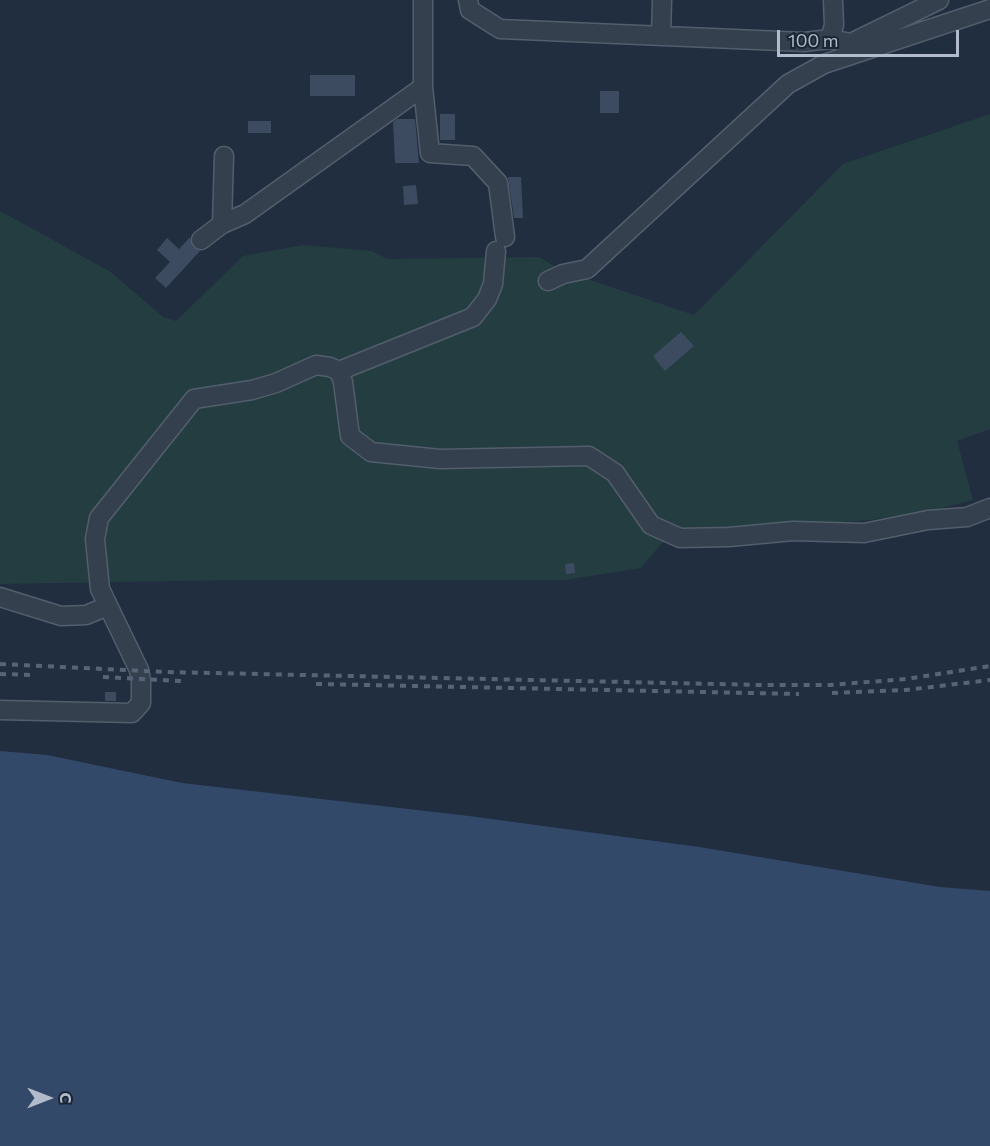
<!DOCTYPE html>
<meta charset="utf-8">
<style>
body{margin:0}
#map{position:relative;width:990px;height:1146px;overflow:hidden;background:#212e40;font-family:Commissioner,sans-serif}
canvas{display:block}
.north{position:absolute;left:18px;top:1068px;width:60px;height:60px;-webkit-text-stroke:4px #1a2534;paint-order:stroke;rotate:90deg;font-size:16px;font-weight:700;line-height:24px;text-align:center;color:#b1bbcb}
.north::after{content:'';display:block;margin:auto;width:21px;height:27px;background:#b1bbcb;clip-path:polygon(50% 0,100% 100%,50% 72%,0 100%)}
.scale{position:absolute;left:777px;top:30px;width:182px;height:27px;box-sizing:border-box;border:3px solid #b1bbcb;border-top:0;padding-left:8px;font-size:18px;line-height:21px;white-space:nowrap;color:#b1bbcb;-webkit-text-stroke:4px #1a2534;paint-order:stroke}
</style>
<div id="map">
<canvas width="990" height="1146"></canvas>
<div class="north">С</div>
<div class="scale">100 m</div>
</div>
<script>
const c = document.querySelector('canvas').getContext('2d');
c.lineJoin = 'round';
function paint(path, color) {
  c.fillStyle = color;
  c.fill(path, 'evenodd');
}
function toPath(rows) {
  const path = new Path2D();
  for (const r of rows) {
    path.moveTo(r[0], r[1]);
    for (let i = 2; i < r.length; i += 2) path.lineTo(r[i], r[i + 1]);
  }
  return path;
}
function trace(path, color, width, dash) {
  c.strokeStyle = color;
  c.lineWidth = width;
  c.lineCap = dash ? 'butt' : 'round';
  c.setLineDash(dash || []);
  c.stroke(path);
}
paint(toPath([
 [990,114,990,429,957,441,973,500,926,512,869,520,728,531,662,543,641,568,565,580,233,580,0,584,0,211,111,272,163,317,176,321,243,256,303,245,372,251,387,259,539,257,561,270,694,315,843,164]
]), '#233d41');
paint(toPath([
 [0,751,47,755,182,783,469,816,699,847,940,887,990,891,990,1146,0,1146]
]), '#334969');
paint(toPath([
 [310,75,355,75,355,96,310,96],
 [600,91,619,91,619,113,600,113],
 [440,114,455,114,455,140,440,140],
 [397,119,415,119,419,163,395,163,393,122],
 [248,121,271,121,271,133,248,133],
 [508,177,521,177,523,218,514,218],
 [416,185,418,204,404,205,403,186],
 [190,237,192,246,200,251,166,288,155,278,170,262,157,250,167,238,179,249],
 [681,332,694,346,665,371,653,356],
 [574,563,575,573,566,574,565,564],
 [105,692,116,692,116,701,105,701]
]), '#3c4b60');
const minor = toPath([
 [423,0,423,87,430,153,473,156,498,183,505,237],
 [468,0,470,10,500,29,804,42,830,39,834,25,833,0],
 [661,36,662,0],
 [830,39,851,43,939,0],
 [222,224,224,156],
 [201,240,222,224,245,214,423,87],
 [548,281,563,274,587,269,788,84,824,64,990,9],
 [339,371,473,317,487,299,493,284,496,251],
 [0,597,61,616,86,615,108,606],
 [0,710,132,713,141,703,141,680,139,670,100,589,95,539,99,518,194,399,252,390,276,383,316,365,330,367,339,371,343,382,350,436,371,452,440,459,589,456,615,473,651,525,680,538,729,537,793,531,864,533,928,520,967,517,990,508]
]);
trace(minor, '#535e6d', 21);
trace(minor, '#35404f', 18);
trace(toPath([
 [0,664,166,672,761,685,830,685,906,679,990,666],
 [0,674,34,675],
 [103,677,181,681],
 [316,684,799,694],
 [832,693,906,690,990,680]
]), '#576477', 4, [6, 6]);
</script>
